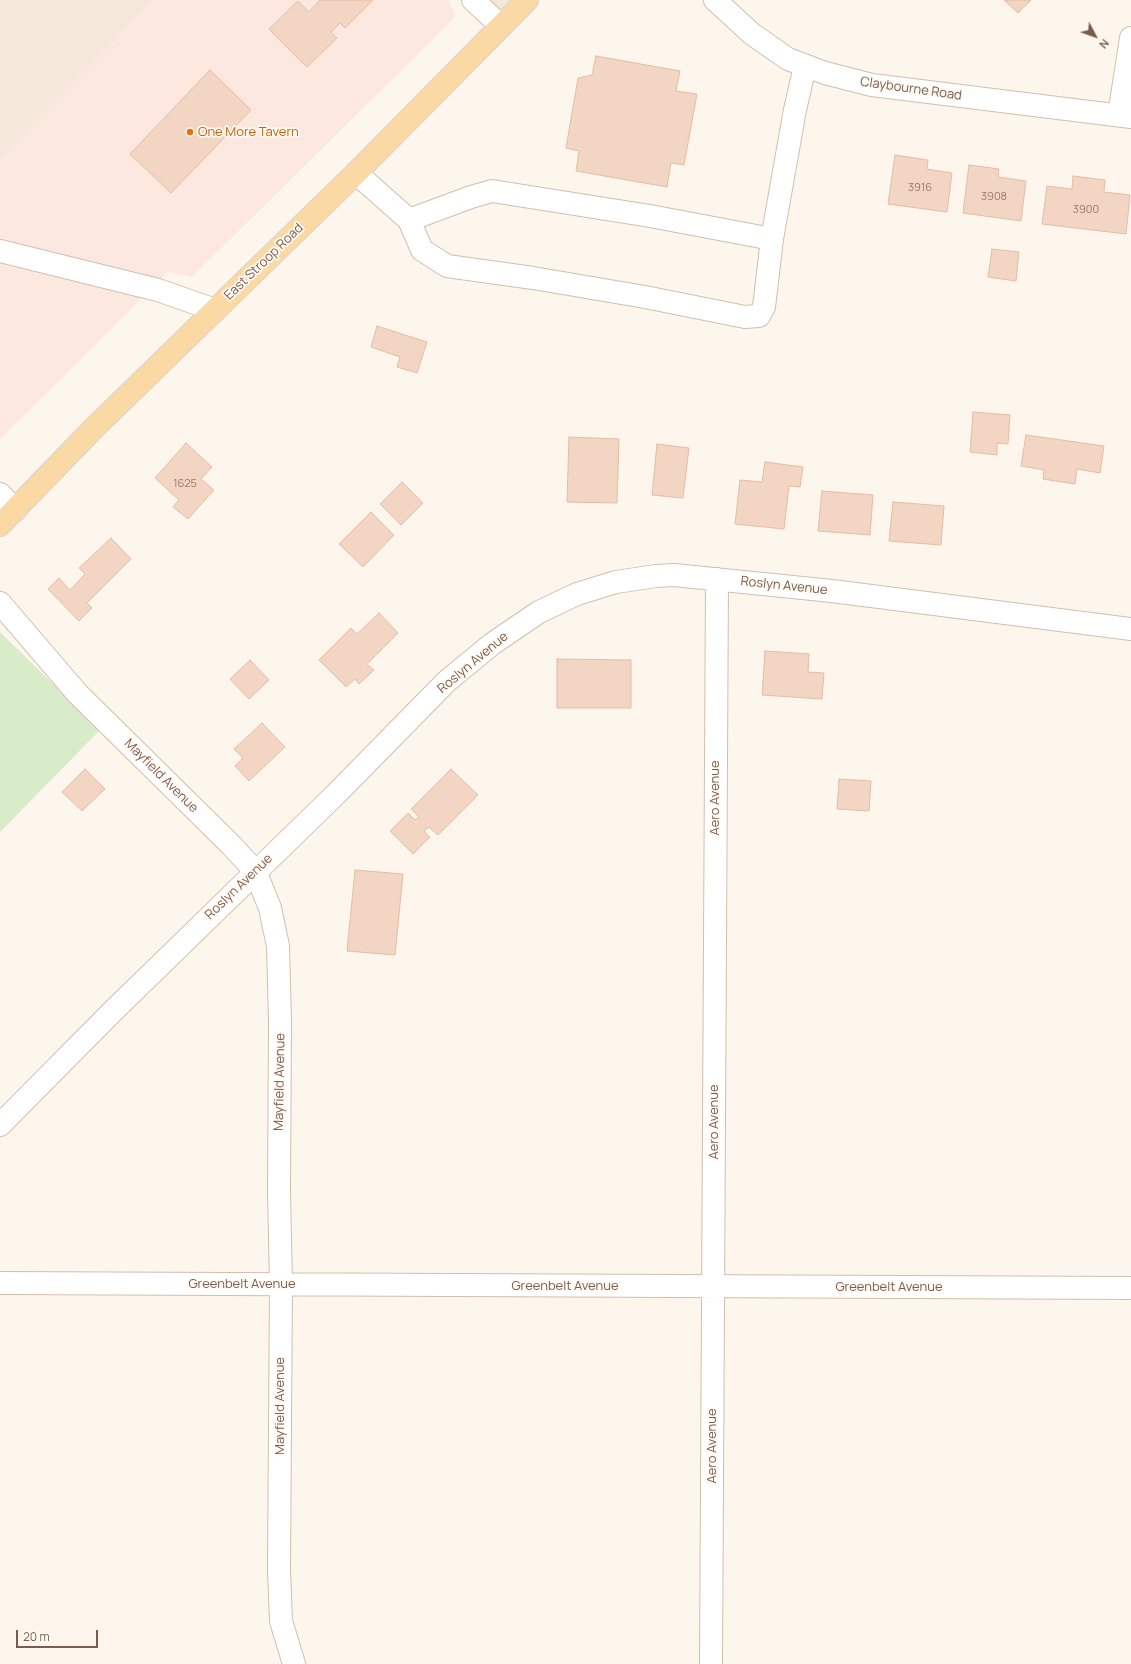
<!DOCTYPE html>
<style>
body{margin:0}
#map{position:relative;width:1131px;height:1664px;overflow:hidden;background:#fdf6ec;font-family:Manrope,sans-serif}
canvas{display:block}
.north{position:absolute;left:1075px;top:16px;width:40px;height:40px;-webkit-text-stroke:3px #fffaf3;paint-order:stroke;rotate:131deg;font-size:11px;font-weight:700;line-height:16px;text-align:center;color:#7a5c4d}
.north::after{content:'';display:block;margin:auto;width:14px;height:18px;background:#7a5c4d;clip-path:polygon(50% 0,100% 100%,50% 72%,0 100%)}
.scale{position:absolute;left:16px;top:1630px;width:82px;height:18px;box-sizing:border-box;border:2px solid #7a5c4d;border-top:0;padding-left:5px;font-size:12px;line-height:14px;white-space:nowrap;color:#7a5c4d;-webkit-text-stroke:3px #fffaf3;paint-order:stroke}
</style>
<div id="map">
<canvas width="1131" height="1664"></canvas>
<div class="north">N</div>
<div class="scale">20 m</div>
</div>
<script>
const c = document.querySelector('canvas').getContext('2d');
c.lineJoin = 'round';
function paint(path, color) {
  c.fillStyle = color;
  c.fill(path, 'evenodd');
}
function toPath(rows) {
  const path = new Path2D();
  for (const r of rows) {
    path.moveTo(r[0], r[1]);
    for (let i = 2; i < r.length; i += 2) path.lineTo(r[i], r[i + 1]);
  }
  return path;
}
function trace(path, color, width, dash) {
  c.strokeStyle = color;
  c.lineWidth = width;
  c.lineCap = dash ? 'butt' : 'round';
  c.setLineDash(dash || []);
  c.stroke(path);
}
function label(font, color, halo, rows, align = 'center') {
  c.font = font + ' Manrope,sans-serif';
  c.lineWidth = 3.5;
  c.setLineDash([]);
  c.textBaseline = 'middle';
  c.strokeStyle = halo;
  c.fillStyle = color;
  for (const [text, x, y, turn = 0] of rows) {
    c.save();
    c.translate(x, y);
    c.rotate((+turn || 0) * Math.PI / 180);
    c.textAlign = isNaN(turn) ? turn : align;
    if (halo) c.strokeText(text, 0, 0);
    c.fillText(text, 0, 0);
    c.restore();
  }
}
paint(toPath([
 [0,0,154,0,0,159],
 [473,0,527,0,501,26]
]), '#f5e8da');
paint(toPath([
 [154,0,448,0,455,15,448,24,192,277,168,272,0,439,0,159]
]), '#fde8e0');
paint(toPath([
 [0,632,100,730,0,832]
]), '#d8ecc9');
const building = toPath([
 [320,0,373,0,345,28,340,23,331,32,337,38,307,67,269,29,298,1,309,12,320,0],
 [1004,0,1031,0,1018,13,1004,0],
 [596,56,680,71,676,91,697,94,684,165,671,163,667,187,576,171,579,151,566,148,578,78,592,75,596,56],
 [210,70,251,110,171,193,130,154,210,70],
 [895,155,928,160,927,169,952,173,947,212,888,204,895,155],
 [969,165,999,169,998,177,1026,181,1021,221,963,213,969,165],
 [1073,176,1105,180,1104,192,1130,195,1126,234,1042,224,1047,186,1072,189,1073,176],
 [992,249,1019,252,1016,281,988,277,992,249],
 [377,326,427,342,417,373,397,367,400,357,371,347,377,326],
 [973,412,1010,415,1008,444,997,443,997,455,970,452,973,412],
 [1026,435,1104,446,1100,473,1077,469,1075,484,1043,479,1044,470,1021,466,1026,435],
 [569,437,619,439,617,503,567,502,569,437],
 [186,443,212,467,201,479,214,490,188,519,173,507,179,500,155,478,186,443],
 [657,444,689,448,683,498,652,495,657,444],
 [765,462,803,467,800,487,789,486,784,529,735,524,740,480,762,482,765,462],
 [402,482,423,503,401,525,380,504,402,482],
 [822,491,873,495,870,535,818,531,822,491],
 [893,502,944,506,941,545,889,541,893,502],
 [371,512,394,535,363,567,339,544,371,512],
 [111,538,131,559,87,603,92,608,79,621,48,589,59,578,70,590,85,574,79,568,111,538],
 [379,613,398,633,367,664,374,670,359,684,355,679,346,687,319,660,351,628,357,634,379,613],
 [765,651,809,654,808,672,824,673,822,699,762,695,765,651],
 [557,659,631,660,631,708,557,708,557,659],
 [250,660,269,680,249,699,230,679,250,660],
 [262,723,285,747,249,781,235,766,243,758,234,749,262,723],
 [85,769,105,789,82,811,62,792,85,769],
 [451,769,478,795,438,835,429,827,424,831,430,837,413,854,390,831,408,813,415,820,419,817,411,809,451,769],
 [839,779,871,781,869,811,837,809,839,779],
 [355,870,403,874,395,955,347,951,355,870]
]);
paint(building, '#f3d5c3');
trace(building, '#e6bba3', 1);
const minor = toPath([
 [473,0,501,26],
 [715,0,752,34,788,59,825,73,872,85,1131,117],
 [1119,115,1131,38],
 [356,173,409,220,422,250,447,266,533,278,645,297,745,317,759,316,764,307,772,239,795,110,805,66],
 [409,220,471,197,492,191,650,216,772,239],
 [0,251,158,290,215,310],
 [0,494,15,510],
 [0,603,77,693,232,846,255,871,270,908,278,946,280,1021,279,1191,281,1284,279,1570,281,1621,294,1664],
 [0,1125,112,1012,336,794,447,681,492,644,539,612,577,594,616,582,656,576,674,575,832,591,1131,629],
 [0,1283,1131,1288],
 [711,1664,717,579]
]);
const major = toPath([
 [0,525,94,428,356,173,527,0]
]);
trace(minor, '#d1beb0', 24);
trace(major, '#dad1cd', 24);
trace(minor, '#fff', 22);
trace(major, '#fbd9a5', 22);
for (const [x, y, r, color] of [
 [190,132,4,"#e8710a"]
]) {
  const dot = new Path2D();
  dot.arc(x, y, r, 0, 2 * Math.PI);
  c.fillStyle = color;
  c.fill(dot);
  trace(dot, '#fffaf3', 1.5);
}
label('11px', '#987a6a', null, [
 ["3916",920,188],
 ["3908",994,197],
 ["3900",1086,210],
 ["1625",185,484]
]);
label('13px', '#7a5c4d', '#fffaf3', [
 ["Claybourne Road",911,89,8],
 ["East Stroop Road",264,262,-44],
 ["Roslyn Avenue",784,586,6],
 ["Roslyn Avenue",473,663,-40],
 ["Mayfield Avenue",161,776,45],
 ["Aero Avenue",715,798,-90],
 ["Roslyn Avenue",239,887,-44],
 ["Mayfield Avenue",280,1082,-89],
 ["Aero Avenue",714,1122,-90],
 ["Greenbelt Avenue",242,1284],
 ["Greenbelt Avenue",565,1286],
 ["Greenbelt Avenue",889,1287],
 ["Mayfield Avenue",280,1406,-90],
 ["Aero Avenue",712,1446,-90]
]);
label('13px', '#c56008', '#fffaf3', [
 ["One More Tavern",198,132]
], 'left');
</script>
